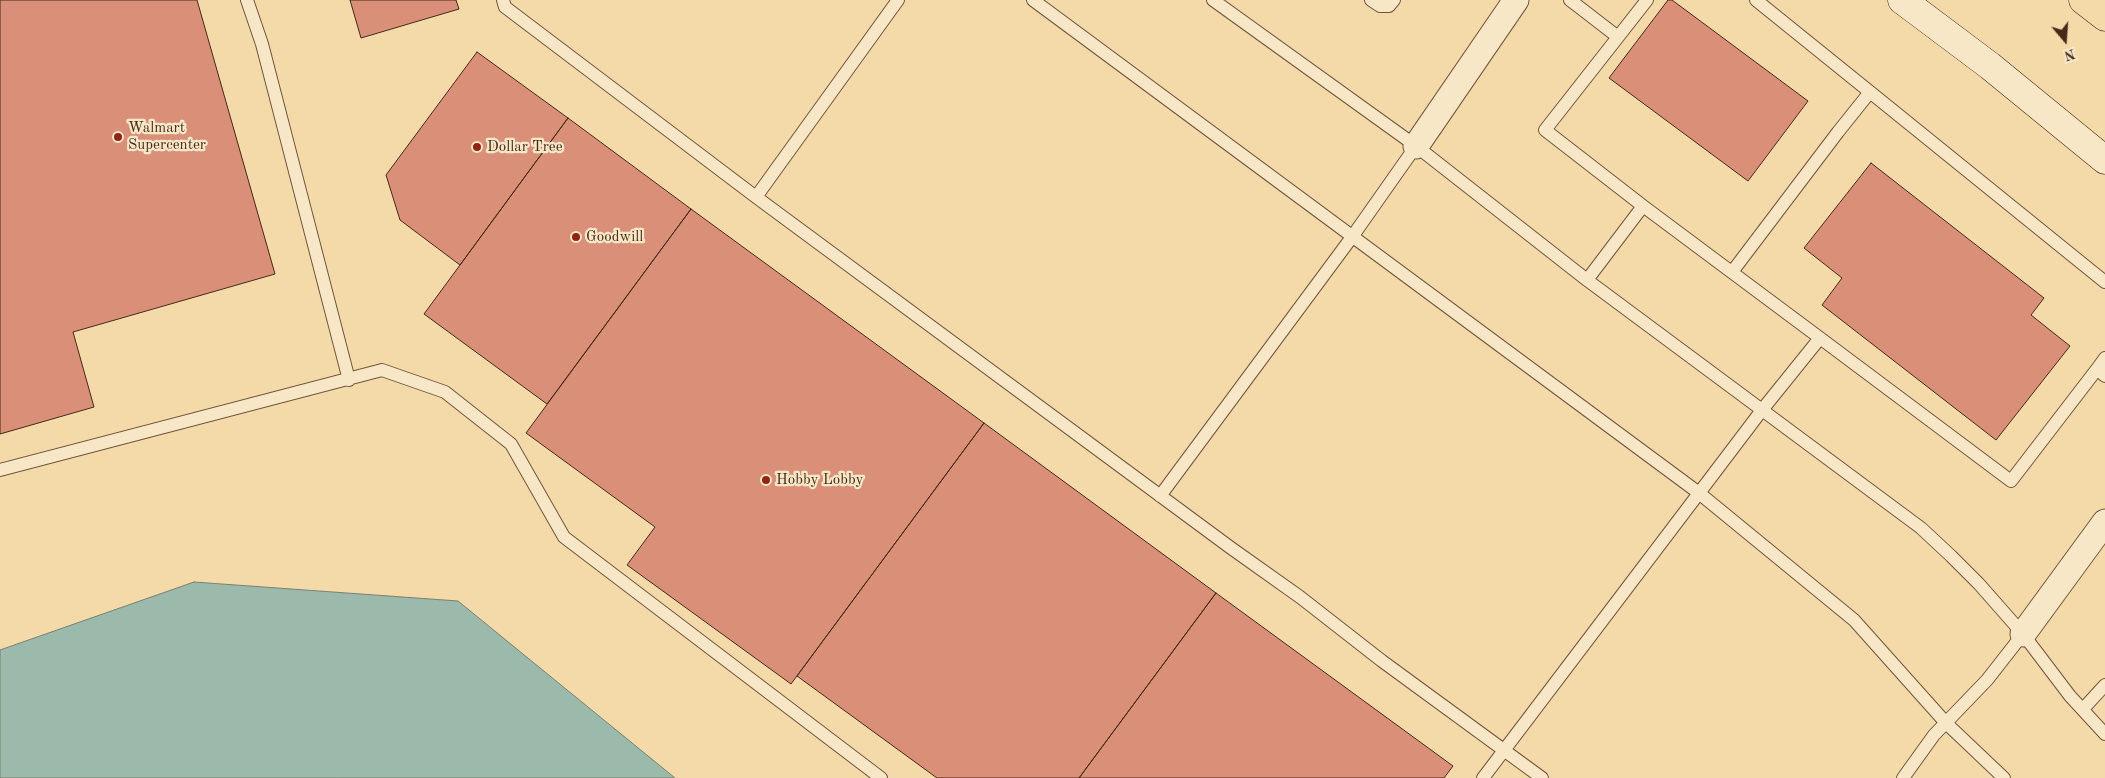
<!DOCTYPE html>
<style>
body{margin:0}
#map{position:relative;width:2105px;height:778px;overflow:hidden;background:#f4daa9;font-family:"Old Standard TT",serif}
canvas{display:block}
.north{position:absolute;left:2040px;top:15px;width:50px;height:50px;-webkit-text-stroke:4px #f8e7c7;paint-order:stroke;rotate:162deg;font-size:14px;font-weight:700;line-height:20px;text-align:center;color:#452919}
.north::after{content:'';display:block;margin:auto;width:18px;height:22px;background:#452919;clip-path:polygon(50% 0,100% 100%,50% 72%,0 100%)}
</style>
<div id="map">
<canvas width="2105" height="778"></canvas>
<div class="north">N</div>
</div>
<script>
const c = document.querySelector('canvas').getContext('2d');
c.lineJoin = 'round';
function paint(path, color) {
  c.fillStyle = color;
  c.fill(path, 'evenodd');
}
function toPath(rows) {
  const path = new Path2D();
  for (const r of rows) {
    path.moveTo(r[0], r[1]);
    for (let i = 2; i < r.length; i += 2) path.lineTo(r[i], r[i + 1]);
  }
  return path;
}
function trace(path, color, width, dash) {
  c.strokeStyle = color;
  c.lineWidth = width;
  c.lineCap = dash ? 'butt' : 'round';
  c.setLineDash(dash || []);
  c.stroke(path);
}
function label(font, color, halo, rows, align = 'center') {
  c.font = font + ' "Old Standard TT",serif';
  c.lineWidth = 4.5;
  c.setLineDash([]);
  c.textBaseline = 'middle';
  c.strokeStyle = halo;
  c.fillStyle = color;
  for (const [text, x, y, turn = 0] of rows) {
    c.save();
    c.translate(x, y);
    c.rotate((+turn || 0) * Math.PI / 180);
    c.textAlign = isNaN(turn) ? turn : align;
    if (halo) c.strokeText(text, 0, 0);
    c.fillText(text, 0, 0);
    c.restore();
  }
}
const water = toPath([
 [194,582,458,601,675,778,0,778,0,650,194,582]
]);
paint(water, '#9cbaab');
trace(water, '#798071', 1);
const building = toPath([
 [0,0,197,0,275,274,73,332,94,407,0,434,0,0],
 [350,0,456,0,459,9,361,38,350,0],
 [1668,0,1672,0,1808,101,1748,181,1609,78,1668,0],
 [477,52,568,118,460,265,400,220,386,175,477,52],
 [568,118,691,209,547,404,424,314,568,118],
 [1871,163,2044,298,2031,315,2070,346,1996,440,1822,305,1842,278,1804,248,1871,163],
 [691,209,984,423,791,684,627,565,655,527,526,433,691,209],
 [984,423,1216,593,1079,778,937,778,797,676,984,423],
 [1216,593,1453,766,1444,778,1079,778,1216,593]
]);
paint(building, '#da9078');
trace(building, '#452919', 1);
const service = toPath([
 [247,0,262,44,349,380],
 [503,0,505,7,756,197,1231,548,1300,597,1382,661,1542,778],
 [1033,0,1699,493,1854,620,1946,723,2004,778],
 [1213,0,1416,146,1587,280,1921,528,1951,556,1979,584,2023,634,2070,696,2105,734],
 [1371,0,1380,6,1389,6,1394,0],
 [1570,0,1618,37,1545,130,1643,206],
 [1756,0,1870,92],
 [1618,37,1647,0],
 [756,197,898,0],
 [1732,272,1838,132,1870,92,2105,282],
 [1587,280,1643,206,1820,338],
 [2097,369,2105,358],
 [0,470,382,370,445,392,511,444,564,537,881,778],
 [1160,496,1352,237,1416,146],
 [2083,709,2105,685],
 [1483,778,1762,410,1820,338,2011,481,2097,369,2105,376],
 [1903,778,1934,735,1987,680,2023,634]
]);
const minor = toPath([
 [1416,146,1516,0],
 [2023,634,2105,522]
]);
const secondary = toPath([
 [1902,0,1990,66,2105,160]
]);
const motorway = toPath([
 [2083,0,2105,17]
]);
trace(service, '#71553d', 14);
trace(minor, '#71553d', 27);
trace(secondary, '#452919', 29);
trace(motorway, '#452919', 29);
trace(service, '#f8e7c7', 12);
trace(minor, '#f8e7c7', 25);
trace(secondary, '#f8e7c7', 28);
trace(motorway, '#f4daa9', 28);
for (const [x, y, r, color] of [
 [118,137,5,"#8f2418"],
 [477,147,5,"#8f2418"],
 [576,237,5,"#8f2418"],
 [766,480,5,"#8f2418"]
]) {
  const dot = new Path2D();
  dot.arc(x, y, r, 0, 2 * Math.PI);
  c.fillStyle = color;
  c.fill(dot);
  trace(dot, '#f8e7c7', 2);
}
label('15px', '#452919', '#f8e7c7', [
 ["Walmart",128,128],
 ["Supercenter",128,145],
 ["Dollar Tree",487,147],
 ["Goodwill",586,237],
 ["Hobby Lobby",776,480]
], 'left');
</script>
